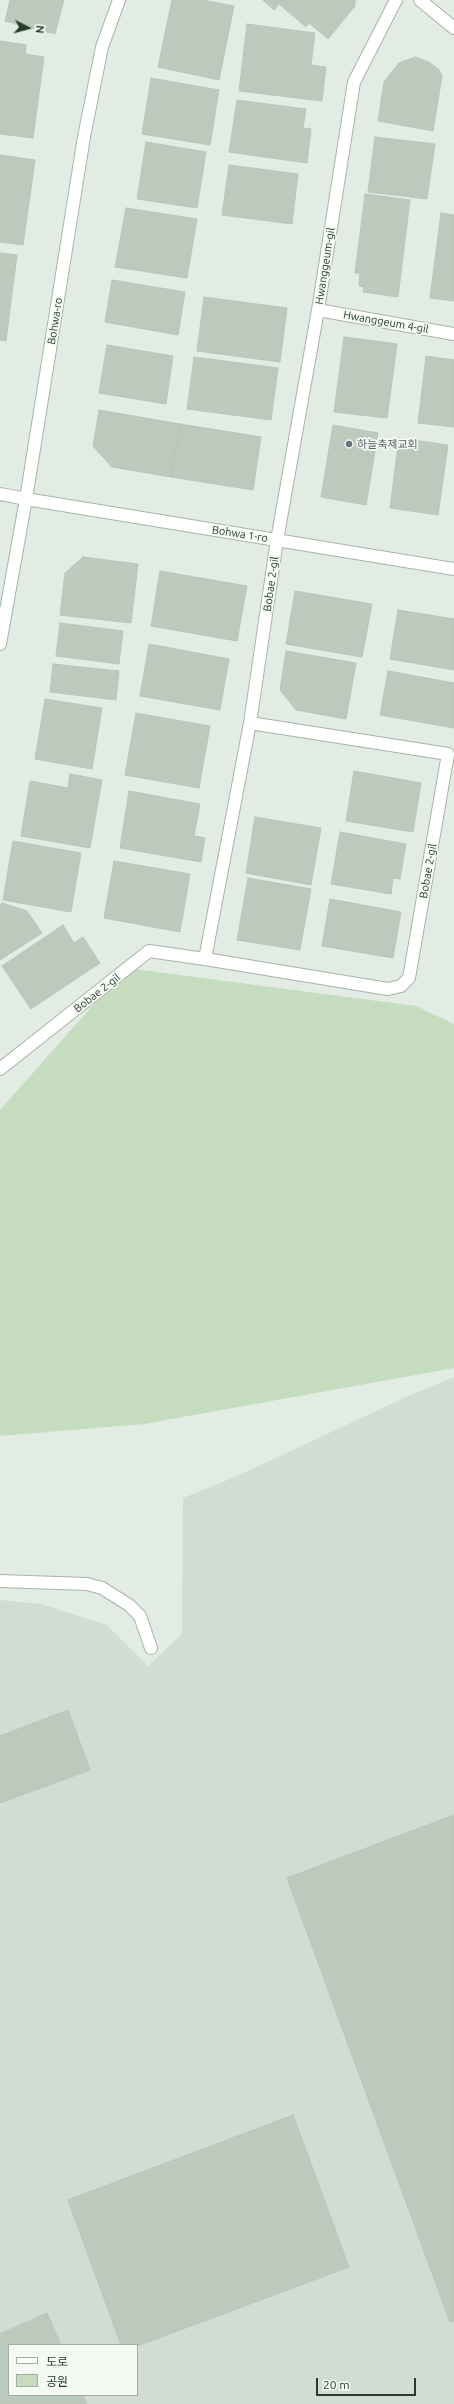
<!DOCTYPE html>
<meta charset="utf-8">
<style>
body{margin:0}
#map{position:relative;width:454px;height:2404px;overflow:hidden;background:#e3ece4;font-family:Ubuntu,"Noto Sans KR",sans-serif}
canvas{display:block}
.legend{position:absolute;left:8px;top:2344px;width:130px;height:52px;box-sizing:border-box;background:#f4f9f4;border:1px solid #a1aea3;margin:0;padding:5px 7px;list-style:none;font-size:12px;color:#243d2a}
.legend li{display:flex;align-items:center;gap:8px;height:20px}
.legend b{width:20px;border:1px solid #a1aea3}
.north{position:absolute;left:8px;top:8px;width:40px;height:40px;-webkit-text-stroke:3px #f4f9f4;paint-order:stroke;rotate:96deg;font-size:11px;font-weight:700;line-height:16px;text-align:center;color:#243d2a}
.north::after{content:'';display:block;margin:auto;width:14px;height:18px;background:#243d2a;clip-path:polygon(50% 0,100% 100%,50% 72%,0 100%)}
.scale{position:absolute;left:316px;top:2378px;width:100px;height:18px;box-sizing:border-box;border:2px solid #243d2a;border-top:0;padding-left:5px;font-size:12px;line-height:14px;white-space:nowrap;color:#243d2a;-webkit-text-stroke:3px #f4f9f4;paint-order:stroke}
</style>
<div id="map">
<canvas width="454" height="2404"></canvas>
<ul class="legend">
<li><b style="height:5px;background:#fff"></b>도로</li>
<li><b style="height:11px;background:#c5dcbe"></b>공원</li>
</ul>
<div class="north">N</div>
<div class="scale">20 m</div>
</div>
<script>
const c = document.querySelector('canvas').getContext('2d');
c.lineJoin = 'round';
function paint(path, color) {
  c.fillStyle = color;
  c.fill(path, 'evenodd');
}
function toPath(rows) {
  const path = new Path2D();
  for (const r of rows) {
    path.moveTo(r[0], r[1]);
    for (let i = 2; i < r.length; i += 2) path.lineTo(r[i], r[i + 1]);
  }
  return path;
}
function trace(path, color, width, dash) {
  c.strokeStyle = color;
  c.lineWidth = width;
  c.lineCap = dash ? 'butt' : 'round';
  c.setLineDash(dash || []);
  c.stroke(path);
}
function label(font, color, halo, rows, align = 'center') {
  c.font = font + ' Ubuntu,"Noto Sans KR",sans-serif';
  c.lineWidth = 3.5;
  c.setLineDash([]);
  c.textBaseline = 'middle';
  c.strokeStyle = halo;
  c.fillStyle = color;
  for (const [text, x, y, turn = 0] of rows) {
    c.save();
    c.translate(x, y);
    c.rotate((+turn || 0) * Math.PI / 180);
    c.textAlign = isNaN(turn) ? turn : align;
    if (halo) c.strokeText(text, 0, 0);
    c.fillText(text, 0, 0);
    c.restore();
  }
}
paint(toPath([
 [454,1377,454,2404,0,2404,0,1600,41,1604,107,1625,148,1666,182,1634,183,1498,235,1477,406,1397],
 [9,2345,137,2345,137,2395,9,2395]
]), '#d2dcd2');
paint(toPath([
 [126,968,416,1006,454,1024,454,1368,144,1424,0,1436,0,1110]
]), '#c5dcbe');
const building = toPath([
 [10,0,64,0,55,34,5,21,10,0],
 [172,0,203,0,234,6,219,80,158,67,172,0],
 [263,0,355,0,355,6,328,39,309,23,306,27,279,4,274,10,263,0],
 [247,24,315,33,311,65,326,67,322,101,239,91,247,24],
 [0,41,26,45,25,54,44,57,33,138,0,134,0,41],
 [415,57,429,62,439,70,442,76,433,131,378,121,384,82,399,63,415,57],
 [151,78,219,90,210,145,142,134,151,78],
 [237,100,306,109,303,128,311,129,307,163,229,152,237,100],
 [375,137,435,144,427,199,368,192,375,137],
 [146,142,206,152,197,208,137,199,146,142],
 [0,155,35,160,23,245,0,242,0,155],
 [229,165,298,174,292,224,222,215,229,165],
 [365,194,410,200,398,297,363,292,364,287,359,286,360,273,355,273,365,194],
 [126,208,197,219,187,278,115,267,126,208],
 [441,213,454,215,454,301,430,298,441,213],
 [0,253,17,255,6,341,0,340,0,253],
 [112,280,185,292,178,335,105,322,112,280],
 [204,297,287,308,280,362,197,351,204,297],
 [344,337,397,344,387,418,334,412,344,337],
 [107,345,173,356,166,404,99,393,107,345],
 [426,356,454,360,454,427,418,423,426,356],
 [194,357,278,368,271,420,187,409,194,357],
 [99,410,180,424,171,477,112,467,93,446,99,410],
 [180,424,261,437,253,490,171,477,180,424],
 [333,425,378,433,366,505,321,497,333,425],
 [399,438,448,445,438,515,390,508,399,438],
 [83,557,138,564,131,623,60,615,65,573,83,557],
 [160,571,247,586,237,641,151,626,160,571],
 [295,591,372,604,362,657,286,644,295,591],
 [398,610,454,619,454,670,390,659,398,610],
 [60,623,123,631,119,664,56,656,60,623],
 [149,644,229,659,220,710,140,696,149,644],
 [286,651,356,663,346,719,296,710,280,690,286,651],
 [53,664,119,671,116,700,50,692,53,664],
 [388,671,454,683,454,728,380,715,388,671],
 [45,699,102,708,92,769,35,759,45,699],
 [136,713,210,726,199,788,125,775,136,713],
 [354,771,421,783,413,832,346,821,354,771],
 [70,774,102,780,90,848,21,836,30,781,68,788,70,774],
 [129,791,200,804,194,836,205,838,201,862,120,848,129,791],
 [255,817,321,828,311,885,246,873,255,817],
 [340,832,406,844,400,879,393,878,391,894,331,884,340,832],
 [13,841,81,853,71,912,3,900,13,841],
 [114,861,190,874,180,932,104,918,114,861],
 [248,878,311,889,300,950,237,940,248,878],
 [330,899,401,912,393,958,322,946,330,899],
 [2,903,27,911,42,933,0,960,0,905,2,903],
 [63,925,74,943,83,937,100,963,31,1009,2,966,63,925],
 [68,1710,90,1770,0,1803,0,1736,68,1710],
 [454,1815,454,2321,450,2322,287,1878,454,1815],
 [293,2115,349,2267,137,2346,121,2345,68,2200,293,2115],
 [47,2313,61,2345,9,2345,9,2395,83,2395,87,2404,0,2404,0,2334,47,2313]
]);
paint(building, '#bccabd');
trace(building, '#b6c6b7', 1);
const lane = toPath([
 [0,1581,87,1584,102,1588,129,1605,140,1616,151,1648]
]);
const street = toPath([
 [420,0,454,28],
 [318,310,454,334],
 [0,494,26,499],
 [205,959,388,989,401,986,409,978,448,754,250,723],
 [0,1069,149,951,205,959,250,723,277,540,318,310,354,82,396,0]
]);
const secondary = toPath([
 [26,499,454,569],
 [0,644,26,499,84,137,102,47,119,0]
]);
trace(lane, '#a6b4a8', 14);
trace(street, '#a6b4a8', 14);
trace(secondary, '#a2b7a6', 14);
trace(lane, '#fff', 12);
trace(street, '#fff', 12);
trace(secondary, '#fff', 12);
for (const [x, y, r, color] of [
 [349,444,4,"#6b7280"]
]) {
  const dot = new Path2D();
  dot.arc(x, y, r, 0, 2 * Math.PI);
  c.fillStyle = color;
  c.fill(dot);
  trace(dot, '#f4f9f4', 1.5);
}
label('11px', '#243d2a', '#f4f9f4', [
 ["Hwanggeum-gil",325,266,-81],
 ["Bohwa-ro",55,321,-81],
 ["Hwanggeum 4-gil",386,322,10],
 ["Bohwa 1-ro",240,534,9],
 ["Bobae 2-gil",271,584,-82],
 ["Bobae 2-gil",428,871,-80],
 ["Bobae 2-gil",97,993,-38]
]);
label('11px', '#5b616d', '#f4f9f4', [
 ["하늘축제교회",357,444]
], 'left');
</script>
